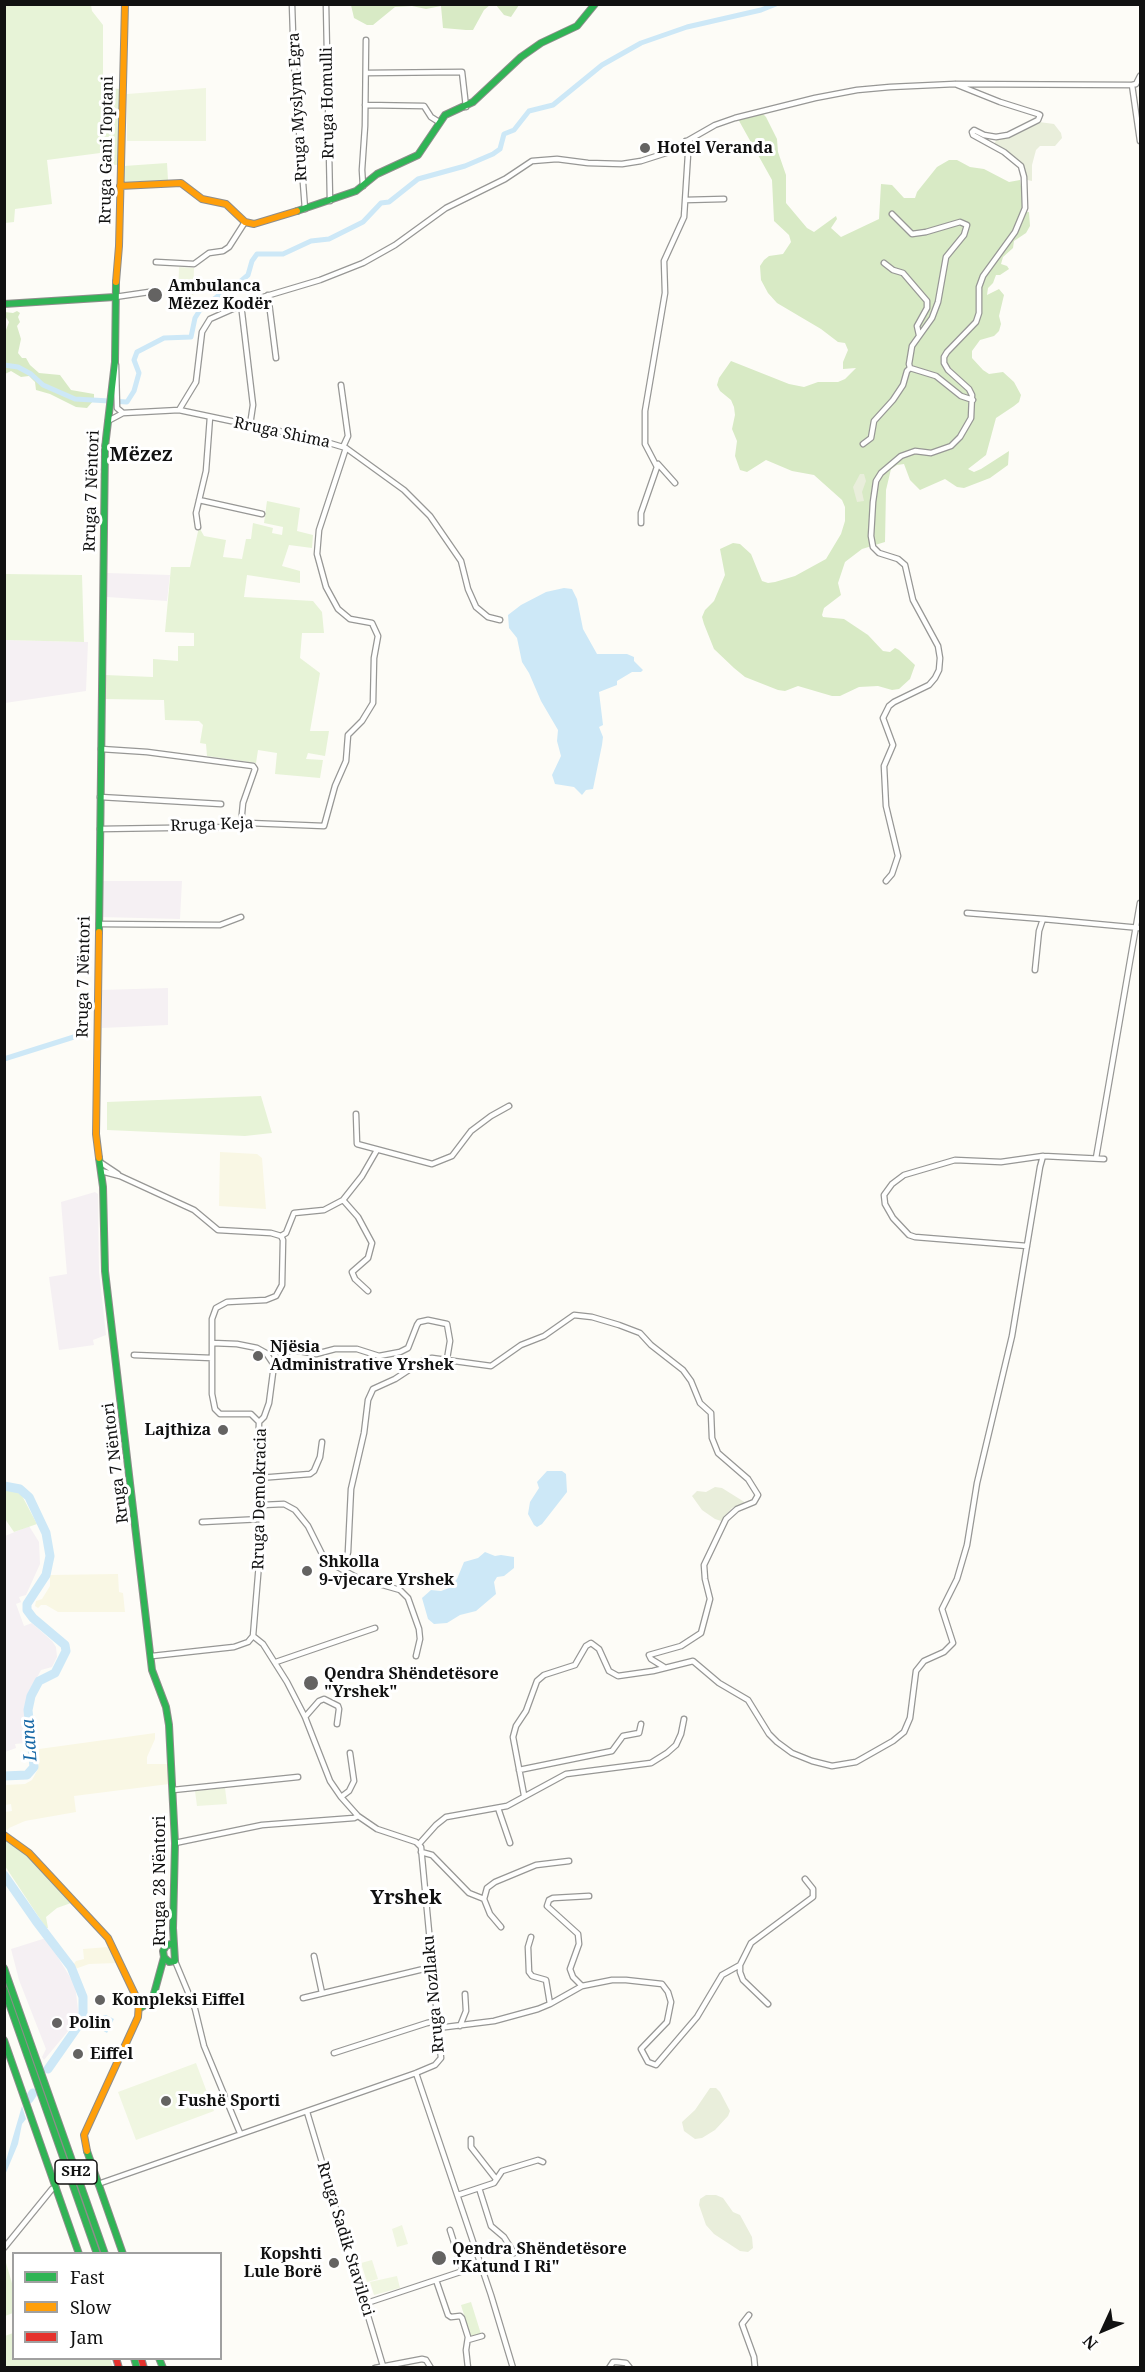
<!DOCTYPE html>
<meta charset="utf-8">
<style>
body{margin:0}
#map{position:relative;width:1145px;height:2372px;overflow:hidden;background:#fdfcf7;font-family:"Noto Serif",serif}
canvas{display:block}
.frame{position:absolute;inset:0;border:6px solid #111;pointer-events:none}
.legend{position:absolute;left:12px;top:2252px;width:210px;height:108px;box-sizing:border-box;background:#fff;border:2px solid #a0a0a0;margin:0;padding:8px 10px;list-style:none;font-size:18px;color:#111}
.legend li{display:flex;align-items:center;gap:12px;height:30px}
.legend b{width:30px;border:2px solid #a0a0a0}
.north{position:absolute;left:1073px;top:2300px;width:60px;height:60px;-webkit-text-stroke:4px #fff;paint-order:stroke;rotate:226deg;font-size:16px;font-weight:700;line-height:24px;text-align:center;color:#111}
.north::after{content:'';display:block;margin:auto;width:21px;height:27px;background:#111;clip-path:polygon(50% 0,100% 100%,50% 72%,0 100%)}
</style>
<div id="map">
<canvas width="1145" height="2372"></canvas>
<div class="frame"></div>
<ul class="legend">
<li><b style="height:8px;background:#30b455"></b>Fast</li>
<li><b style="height:8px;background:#ff9f0a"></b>Slow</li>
<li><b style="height:8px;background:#e5322d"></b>Jam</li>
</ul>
<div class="north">N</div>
</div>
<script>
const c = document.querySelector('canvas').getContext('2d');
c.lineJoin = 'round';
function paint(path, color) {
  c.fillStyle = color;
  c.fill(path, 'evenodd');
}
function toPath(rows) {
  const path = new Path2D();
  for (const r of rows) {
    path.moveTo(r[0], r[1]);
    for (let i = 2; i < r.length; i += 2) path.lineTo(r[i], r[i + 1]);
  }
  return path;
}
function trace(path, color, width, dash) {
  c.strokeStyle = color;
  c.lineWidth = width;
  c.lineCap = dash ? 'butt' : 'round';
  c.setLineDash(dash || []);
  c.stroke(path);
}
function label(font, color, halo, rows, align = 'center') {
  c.font = font + ' "Noto Serif",serif';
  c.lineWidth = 6;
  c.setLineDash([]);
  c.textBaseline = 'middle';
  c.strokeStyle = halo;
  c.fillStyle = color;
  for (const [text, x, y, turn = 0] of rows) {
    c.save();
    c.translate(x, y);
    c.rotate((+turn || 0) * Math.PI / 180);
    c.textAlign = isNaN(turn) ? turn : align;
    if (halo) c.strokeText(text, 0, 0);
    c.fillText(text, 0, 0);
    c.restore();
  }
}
paint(toPath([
 [107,573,170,575,167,601,107,597],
 [5,640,88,642,86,691,5,703],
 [99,881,182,881,180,919,99,917],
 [168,988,168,1025,102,1028,101,990],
 [95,1192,98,1194,99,1272,106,1335,93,1340,94,1345,59,1350,49,1277,67,1274,61,1202],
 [29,1526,39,1542,40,1564,26,1595,19,1597,21,1602,16,1604,24,1626,32,1623,52,1641,56,1647,57,1657,52,1667,41,1670,30,1691,26,1706,25,1743,15,1744,16,1748,5,1752,5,1536],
 [46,1938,75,1985,79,2018,44,2060,42,2057,46,2049,19,1980,11,1949]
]), '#f5f0f3');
paint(toPath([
 [220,1152,257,1154,262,1158,266,1209,219,1206],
 [118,1574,119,1592,123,1593,125,1612,58,1612,46,1605,41,1605,38,1608,35,1606,36,1601,42,1599,50,1586,50,1575],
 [155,1733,155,1739,147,1757,147,1764,168,1764,169,1784,74,1796,76,1812,25,1821,9,1828,7,1831,5,1827,5,1812,12,1811,11,1804,5,1805,5,1785,25,1784,32,1780,38,1769,39,1749],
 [108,1947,117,1963,89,1964,75,1969,73,1965,76,1961,84,1959,83,1949]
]), '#f9f7e4');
paint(toPath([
 [5,5,91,5,92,11,103,25,103,88,120,89,118,165,101,164,100,153,47,160,52,204,15,209,14,222,5,223],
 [167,163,168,180,124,183,124,166],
 [267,501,300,508,297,531,313,535,312,548,289,545,282,566,300,571,300,583,247,575,244,597,313,601,322,612,324,633,302,633,300,658,320,673,310,731,329,731,325,756,308,753,306,759,323,760,320,778,275,774,277,753,258,750,256,763,207,756,206,744,200,743,203,725,199,721,165,720,164,700,105,699,105,675,153,677,153,659,178,661,178,646,194,646,194,633,165,632,171,567,190,567,199,527,204,536,226,540,223,557,242,559,246,539,251,539,253,523,273,528,272,533,282,535,283,527,264,523],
 [5,574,82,575,84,642,5,640],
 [261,1096,272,1133,245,1136,107,1130,107,1102],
 [5,1489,20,1492,37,1524,14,1532,5,1519],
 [4,1840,26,1855,71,1903,57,1908,46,1917,48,1928,46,1928,5,1866],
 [4,2256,14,2290,13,2313,5,2316],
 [471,2302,481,2334,471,2338,461,2305],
 [13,2333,14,2358,110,2359,113,2367,5,2367,5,2336]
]), '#e7f3d7');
paint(toPath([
 [351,5,351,4,494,5,490,5,484,10,473,30,466,30,443,28,441,6,426,9,412,6,395,7,373,25,367,25,354,18],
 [496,5,519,5,511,17,504,15],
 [762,113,766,117,777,139,778,152,786,175,786,203,807,228,814,232,836,216,837,219,831,228,841,237,879,219,881,184,892,185,904,198,915,198,917,192,937,167,949,160,957,160,970,167,984,169,1009,182,1020,180,1023,199,1022,212,1029,212,1030,226,1026,233,1014,241,1013,248,1003,257,1001,264,1007,266,1009,269,1000,275,996,275,993,283,988,288,987,295,999,289,1004,295,999,316,1001,324,999,331,994,336,980,340,972,351,972,358,983,370,989,374,1003,372,1014,382,1021,395,1019,402,1014,406,996,418,986,455,968,469,974,472,981,469,1009,451,1008,465,990,478,964,488,957,487,945,479,920,490,910,480,904,464,897,465,891,469,886,490,885,542,862,549,845,562,838,583,841,595,824,608,822,615,823,617,844,619,868,635,883,651,890,652,895,648,899,650,915,665,910,679,899,689,892,690,878,686,859,687,840,696,832,696,798,686,785,691,778,690,745,677,734,668,714,649,704,624,702,617,705,610,714,601,725,575,720,549,733,543,740,544,751,554,762,581,768,583,775,582,795,576,826,559,841,534,845,521,845,507,842,500,814,475,792,471,766,460,747,472,740,470,735,456,737,441,732,429,735,415,734,407,731,400,720,391,717,385,719,378,731,361,789,384,804,387,818,382,838,382,845,379,856,368,843,369,843,362,848,350,845,343,838,342,821,329,777,303,768,293,761,280,760,266,764,260,769,256,783,254,791,242,789,235,774,221,772,180,738,119],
 [17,311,20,313,18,317,20,322,17,326,21,339,18,353,22,358,26,358,30,365,39,373,60,375,71,390,94,394,94,400,87,408,76,407,50,394,36,390,35,382,29,376,21,377,11,371,5,374,5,333,9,322,5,316,5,312,13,313]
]), '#d8eac5');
paint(toPath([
 [1039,122,1054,124,1061,133,1062,138,1055,146,1040,146,1036,150,1032,165,1032,181,1023,179,1021,164,1013,156,994,144,997,139,1009,137],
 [860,474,864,474,866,481,862,492,864,501,857,502,853,487],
 [715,1487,722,1488,746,1503,732,1508,721,1521,715,1519,702,1510,692,1496,697,1491,706,1492],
 [710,2088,716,2088,720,2092,730,2111,728,2116,715,2130,702,2138,695,2139,684,2131,682,2122,695,2110],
 [706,2195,716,2195,723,2198,733,2212,740,2215,752,2237,753,2248,748,2252,740,2251,714,2234,706,2225,699,2205,700,2199]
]), '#e9eedb');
paint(toPath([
 [206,88,206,141,127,141,127,94],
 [179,267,194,268,193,302,178,301],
 [225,1788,227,1804,197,1806,195,1791],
 [196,2063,214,2111,136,2140,118,2092],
 [402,2225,408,2244,397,2247,392,2229],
 [372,2260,378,2279,367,2282,361,2263],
 [397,2276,400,2288,374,2295,370,2282]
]), '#f0f6e1');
paint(toPath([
 [564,588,572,589,577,599,583,629,597,654,627,654,634,657,634,661,643,670,641,672,632,672,617,681,617,685,599,692,603,725,599,727,603,737,602,745,593,789,586,790,582,795,574,787,555,784,552,775,561,756,557,741,558,730,541,701,529,673,522,662,517,638,509,628,508,615,521,605,546,592],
 [547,1471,562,1471,566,1474,567,1492,542,1524,537,1527,534,1525,528,1514,530,1502,539,1488,537,1482],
 [485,1552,495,1556,501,1555,514,1557,514,1568,504,1576,497,1577,494,1582,496,1594,476,1611,460,1615,447,1623,434,1624,428,1619,422,1598,431,1590,441,1591,449,1588,457,1579,464,1562,478,1558],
 [106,2015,114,2019,107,2033,100,2029,104,2022,99,2017],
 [22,2106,26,2119,22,2124,18,2144,5,2175,5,2164]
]), '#cde8f7');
trace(toPath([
 [4,365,18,367,31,374,43,385,75,399,127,402,134,391,139,373,134,360,137,352,164,338,191,337,195,318,200,310,218,296,228,292,248,275,252,261,257,254,283,254,311,241,329,239,363,222,381,203,389,202,418,179,465,166,493,154,500,149,504,134,514,130,529,111,553,105,602,65,641,43,687,27,761,10,776,4],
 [4,1059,77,1036]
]), '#cde8f7', 5);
trace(toPath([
 [4,1486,20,1489,29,1497,46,1533,50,1556,46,1575,27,1604,27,1610,33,1618,65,1645,66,1651,55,1673,39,1681,31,1696,28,1710,34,1767,27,1775,4,1776],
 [4,1875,36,1921,71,1967,83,1997,83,2019,48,2069],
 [29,2099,33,2093]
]), '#cde8f7', 9);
const street = toPath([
 [292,4,294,65,305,209],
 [326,4,330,201],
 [366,73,462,72,466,107],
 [956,84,1132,85,1136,84,1140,76],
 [1132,85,1140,141],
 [365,105,424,106,431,117,439,122],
 [363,186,362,170,365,126,366,40],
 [685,200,724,199],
 [892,214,912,234,926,232,960,222,967,225,964,235,946,257,938,302,932,318,912,346,909,364,910,368,936,376,961,396,973,400],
 [156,262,194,264,209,253,223,251,229,247,245,222],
 [884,263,893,270,903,273,927,301,927,308,917,326,919,335],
 [268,295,276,358],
 [115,297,149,292],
 [241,304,253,405,250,425],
 [116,365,117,408,123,413],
 [341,385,348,436,343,447],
 [179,410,196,382,202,332,210,319,253,300,320,280,363,263,395,245,446,208,505,179,532,161,557,159,588,163,622,164,641,161,666,153,715,125,735,118,815,98,857,90,890,87,955,84,1000,102,1038,114,1040,115,1038,120,1008,135,996,137,984,135,974,130,972,132,973,135,1004,152,1021,166,1024,177,1025,208,1015,232,983,276,979,287,979,313,976,322,947,352,944,357,944,363,948,370,969,389,972,395,971,418,960,437,951,446,931,453,915,451,901,456,881,473,876,481,873,502,871,536,873,547,879,553,898,559,905,565,913,600,938,646,940,658,939,670,935,678,929,685,894,702,889,706,883,718,893,745,884,766,886,806,898,856,892,874,886,881],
 [108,421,123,413,179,410,316,439,346,448,404,490,430,516,461,561,468,589,476,607,488,617,500,620],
 [863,444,871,438,874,421,893,400,903,385,907,371,910,368],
 [658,464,675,483],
 [199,500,262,514],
 [641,523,641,513,657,467,645,444,645,411,665,293,664,261,684,217,688,154,686,141],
 [198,527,196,513,206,471,210,417],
 [101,749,147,752,253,766,255,769,243,803,241,824],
 [100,797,221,804],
 [100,829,226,827,249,823,324,826,335,786,346,761,348,735,362,721,373,703,374,658,378,636,372,623,350,619,338,609,326,587,317,554,319,530,346,448],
 [967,913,1043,919],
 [99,924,220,925,241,917],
 [1035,970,1039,931,1043,919,1140,928],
 [356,1114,357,1144,432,1164,452,1156,471,1131,491,1116,509,1106],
 [1096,1158,1140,903],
 [100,1162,118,1174],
 [101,1171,120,1176,194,1210,218,1230,271,1233,281,1236],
 [343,1200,358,1217,372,1243,368,1258,352,1272,355,1279,368,1291],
 [281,1236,286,1233,294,1213,324,1210,343,1200,362,1176,377,1150],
 [1027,1246,915,1237,909,1235,893,1218,885,1204,884,1195,892,1184,904,1175,955,1160,1001,1162,1043,1156,1104,1159],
 [134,1355,212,1358],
 [274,1365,284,1352,293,1350,316,1354,335,1349,357,1349,379,1356,400,1352,408,1348,417,1325,419,1322,428,1320,447,1324,450,1341,447,1359],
 [259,1422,251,1414,220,1414,215,1409,212,1394,212,1319,216,1308,227,1302,266,1300,276,1296,282,1285,283,1240,281,1236],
 [259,1478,310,1474,314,1471,320,1457,322,1442],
 [262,1505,284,1504,295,1510,308,1526,323,1556,330,1563,358,1578,400,1590,408,1598,419,1629,420,1639,416,1656],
 [202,1522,262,1519],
 [344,1569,348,1552,351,1489,364,1433,368,1400,373,1389,395,1379,424,1360,432,1358,491,1366,521,1345,544,1336,574,1315,592,1317,619,1325,640,1333,651,1345,683,1370,691,1381,700,1403,711,1413,712,1438,718,1453,748,1479,758,1495,754,1502,737,1509,726,1519,704,1565,705,1579,710,1599,701,1633,681,1646,649,1655,651,1659,664,1667],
 [152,1656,234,1647,248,1642,253,1636,262,1527,258,1461,259,1422,264,1417,269,1403,274,1365,266,1353,257,1348,237,1344,212,1343],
 [276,1662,375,1628],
 [305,1717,319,1701,324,1699,338,1706,339,1709,337,1724],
 [519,1770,612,1751,623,1736,639,1733,641,1724],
 [173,1790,298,1777],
 [524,1795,513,1737,516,1726,526,1711,537,1681,544,1675,575,1665,586,1646,591,1643,599,1649,609,1671,618,1676,653,1671,693,1661,719,1683,748,1700,769,1734,777,1742,792,1753,812,1761,832,1766,856,1762,893,1741,904,1732,910,1718,916,1671,924,1661,944,1652,953,1643,942,1609,957,1579,967,1545,977,1483,1012,1336,1040,1167,1043,1156],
 [341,1797,349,1791,354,1781,350,1753],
 [498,1808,510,1843],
 [175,1843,262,1825,354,1818,358,1816],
 [419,1844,436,1825,446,1817,507,1806,566,1774,651,1763,667,1753,676,1745,681,1734,684,1719],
 [421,1852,432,1855,469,1893,484,1899,490,1914,501,1927],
 [484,1899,487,1888,495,1882,536,1865,569,1861],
 [314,1956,322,1993],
 [175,1961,195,2009,204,2046,240,2133],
 [582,1986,573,1977,570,1969,579,1944,578,1934,547,1906,549,1900,553,1898,589,1896],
 [303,1998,432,1967],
 [550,2004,582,1986,612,1980,626,1980,662,1984,668,1992,671,2002,667,2022,641,2049,648,2062,656,2065,697,2017,722,1975,740,1965],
 [768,2004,743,1980,740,1972,740,1965,751,1943,813,1897,813,1889,805,1879],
 [460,2026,466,2011,465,1994],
 [438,2028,494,2021,538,2009,550,2004,546,1980,532,1976,529,1972,528,1947,531,1937],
 [334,2053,427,2023,437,2021],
 [416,2073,491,2295,513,2368],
 [307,2112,383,2366],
 [471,2139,471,2147,496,2179],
 [98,2184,416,2073,435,2065,441,2058,421,1847,416,1842,377,1829,358,1816,341,1797,330,1781,305,1717,287,1682,263,1644,253,1636],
 [479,2188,491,2226,504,2237,514,2253],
 [458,2195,494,2183,502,2171,538,2160,543,2162],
 [450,2230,463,2271],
 [4,2248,52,2189,56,2187],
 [436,2280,448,2315,451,2317,460,2316,462,2318,468,2337,466,2350,468,2368],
 [364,2304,481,2265],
 [749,2315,742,2324,754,2357,755,2368],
 [468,2340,482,2336],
 [375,2368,422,2359,426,2360,431,2368],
 [609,2368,613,2362,617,2362,626,2363,630,2368]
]);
const fast = toPath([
 [297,211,356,191,377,174,418,155,445,115,473,102,521,57,541,43,577,26,595,4],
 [4,304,115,297],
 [99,932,105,447,115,362,116,282],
 [99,1158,103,1187,105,1271,152,1670,166,1707,169,1725,175,1843,173,1928,175,1961,169,1962,164,1957,163,1951,166,1946,173,1943],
 [4,1968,105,2254],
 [4,1989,97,2254],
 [140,2008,152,2001,164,1957],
 [4,2040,79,2254],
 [87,2151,123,2254],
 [134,2358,137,2368],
 [159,2358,163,2368]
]);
const slow = toPath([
 [120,186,181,183,202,199,226,204,245,222,254,224,297,211],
 [116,282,119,246,125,4],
 [99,932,96,1134,99,1158],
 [4,1835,29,1853,108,1938,139,2003,138,2017,84,2135,87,2151]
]);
const jam = toPath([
 [116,2358,119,2368],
 [141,2358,144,2368]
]);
trace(street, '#979795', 7);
trace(fast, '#8e8d8b', 8);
trace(slow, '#8e8d8b', 8);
trace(jam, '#8e8d8b', 8);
trace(street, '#fffffe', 4.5);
trace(fast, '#30b455', 6);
trace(slow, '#ff9f0a', 6);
trace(jam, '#e5322d', 6);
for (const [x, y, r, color] of [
 [645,148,6,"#646362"],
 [155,295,8,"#646362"],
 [258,1356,6,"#646362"],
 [223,1430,6,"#646362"],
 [307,1571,6,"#646362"],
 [311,1683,8,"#646362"],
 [100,2000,6,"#646362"],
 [57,2023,6,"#646362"],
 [78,2054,6,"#646362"],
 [166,2101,6,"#646362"],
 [439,2258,8,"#646362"],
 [334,2263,6,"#646362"]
]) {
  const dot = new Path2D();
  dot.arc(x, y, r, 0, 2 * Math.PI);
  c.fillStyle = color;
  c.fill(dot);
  trace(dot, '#fff', 2);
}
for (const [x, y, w] of [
 [76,2172,42]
]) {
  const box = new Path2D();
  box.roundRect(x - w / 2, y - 12, w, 24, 4.5);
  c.fillStyle = '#fff';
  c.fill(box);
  trace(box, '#111', 1.5);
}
label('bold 15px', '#111', null, [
 ["SH2",76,2172]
]);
label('16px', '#111', '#fff', [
 ["Rruga Homulli",328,103,-91],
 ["Rruga Myslym Egra",298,107,-93],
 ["Rruga Gani Toptani",107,150,-89],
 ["Rruga Shima",282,433,12],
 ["Rruga 7 Nëntori",92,491,-88],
 ["Rruga Keja",212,825,-2],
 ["Rruga 7 Nëntori",84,977,-89],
 ["Rruga 7 Nëntori",116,1463,-97],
 ["Rruga Demokracia",260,1499,-89],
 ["Rruga 28 Nëntori",160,1881,-90],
 ["Rruga Nozllaku",434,1994,-95],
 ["Rruga Sadik Stavileci",345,2239,73]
]);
label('bold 16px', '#111', '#fff', [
 ["Hotel Veranda",657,148],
 ["Ambulanca",168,286],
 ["Mëzez Kodër",168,304],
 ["Njësia",270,1347],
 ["Administrative Yrshek",270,1365],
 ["Lajthiza",211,1430,"right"],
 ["Shkolla",319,1562],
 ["9-vjecare Yrshek",319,1580],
 ["Qendra Shëndetësore",324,1674],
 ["\"Yrshek\"",324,1692],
 ["Kompleksi Eiffel",112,2000],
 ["Polin",69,2023],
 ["Eiffel",90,2054],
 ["Fushë Sporti",178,2101],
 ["Qendra Shëndetësore",452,2249],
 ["\"Katund I Ri\"",452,2267],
 ["Kopshti",322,2254,"right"],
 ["Lule Borë",322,2272,"right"]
], 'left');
label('italic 18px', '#1768a6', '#fff', [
 ["Lana",30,1740,-94]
]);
label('bold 20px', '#111', '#fff', [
 ["Mëzez",141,455],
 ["Yrshek",406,1898]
]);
</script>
